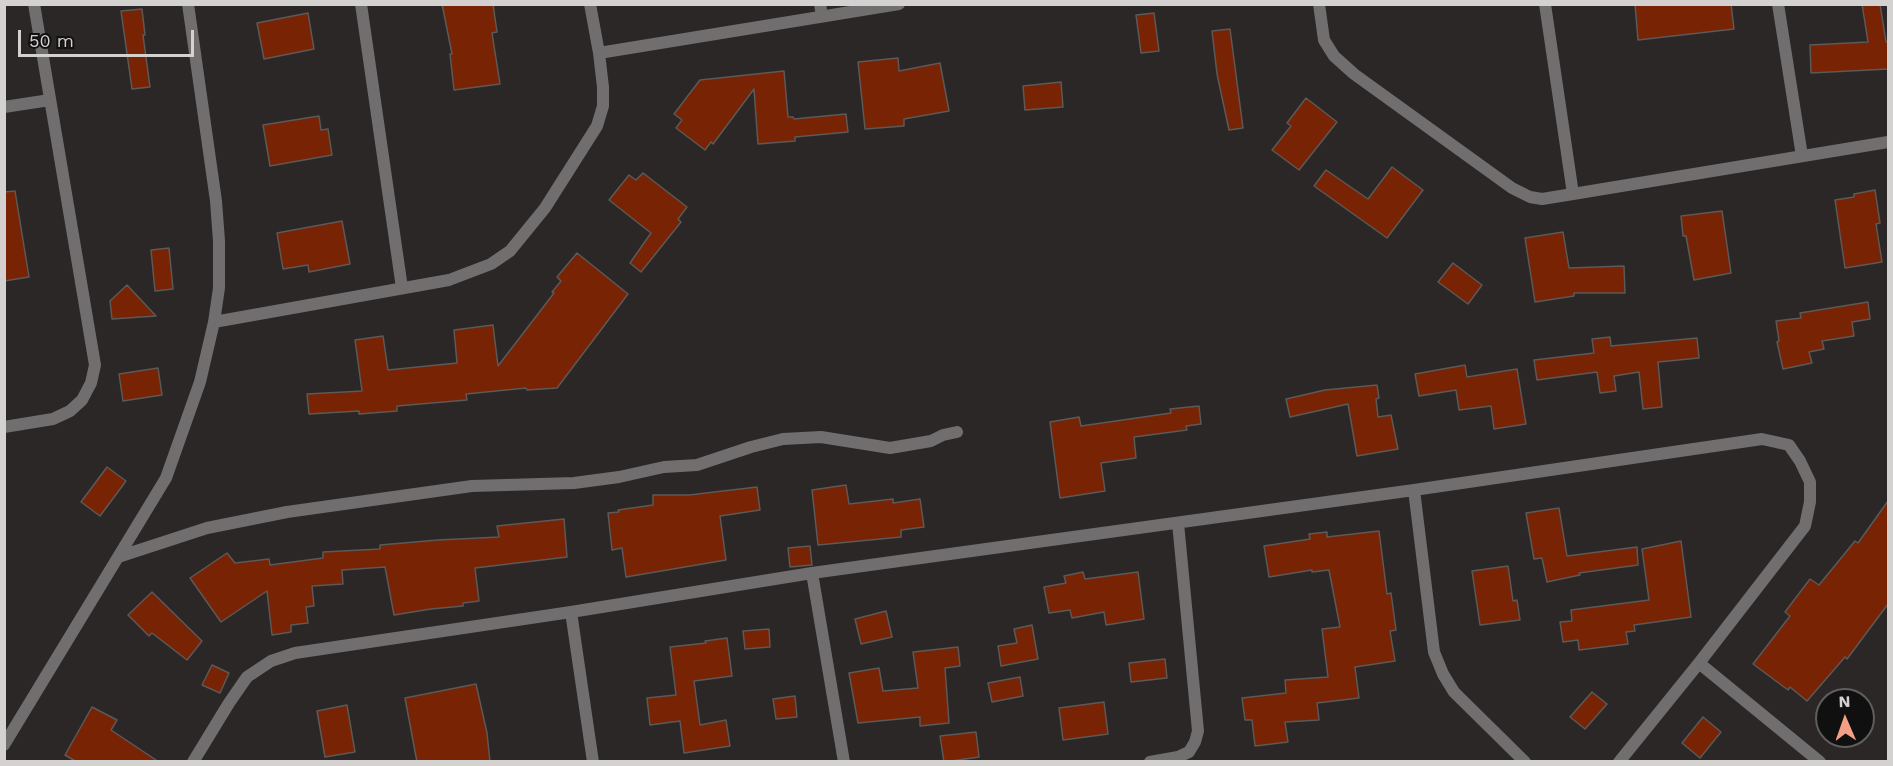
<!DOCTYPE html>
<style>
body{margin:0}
#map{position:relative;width:1893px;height:766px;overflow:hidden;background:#2a2726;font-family:"Work Sans",sans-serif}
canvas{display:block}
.frame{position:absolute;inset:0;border:6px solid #d4d2d1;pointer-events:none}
.north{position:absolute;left:1815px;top:688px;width:60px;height:60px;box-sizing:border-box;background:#111010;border:2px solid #5f5e5d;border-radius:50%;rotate:358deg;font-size:16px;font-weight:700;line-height:24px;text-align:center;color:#d4d2d1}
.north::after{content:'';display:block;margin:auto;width:21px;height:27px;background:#f39f85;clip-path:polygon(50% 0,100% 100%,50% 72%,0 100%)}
.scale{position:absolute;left:18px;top:30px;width:176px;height:27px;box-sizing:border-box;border:3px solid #d4d2d1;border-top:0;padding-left:8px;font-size:18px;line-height:21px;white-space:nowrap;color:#d4d2d1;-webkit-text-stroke:4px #111010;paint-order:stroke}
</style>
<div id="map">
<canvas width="1893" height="766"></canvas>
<div class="frame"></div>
<div class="north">N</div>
<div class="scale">50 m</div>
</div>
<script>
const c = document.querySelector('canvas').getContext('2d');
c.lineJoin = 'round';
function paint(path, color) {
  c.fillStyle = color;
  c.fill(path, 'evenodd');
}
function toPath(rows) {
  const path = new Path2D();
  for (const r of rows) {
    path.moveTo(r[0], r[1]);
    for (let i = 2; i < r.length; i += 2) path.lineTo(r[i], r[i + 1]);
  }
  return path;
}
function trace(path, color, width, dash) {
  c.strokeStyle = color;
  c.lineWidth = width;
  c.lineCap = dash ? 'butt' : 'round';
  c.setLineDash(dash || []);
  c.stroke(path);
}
const building = toPath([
 [442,4,493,4,497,32,492,33,500,84,454,90,450,54,452,54,442,4],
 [1635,4,1731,4,1734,29,1638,40,1635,4],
 [1862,4,1880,4,1886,42,1888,42,1888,69,1811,73,1810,45,1868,42,1862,4],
 [142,9,145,35,143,35,150,87,132,89,121,11,142,9],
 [308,13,314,49,264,59,257,23,308,13],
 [1154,13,1159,51,1141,53,1136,15,1154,13],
 [1230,29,1243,128,1229,130,1217,74,1212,31,1230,29],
 [898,58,899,71,940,63,949,111,904,119,904,126,865,129,858,62,898,58],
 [784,71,788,117,793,117,794,119,846,114,848,132,795,137,795,141,758,144,754,89,713,144,711,142,705,150,676,128,682,120,674,114,700,80,784,71],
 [1061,82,1063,107,1025,110,1023,86,1061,82],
 [1306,98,1337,122,1299,170,1272,150,1291,126,1287,123,1306,98],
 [319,116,321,130,328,129,332,155,270,166,263,125,319,116],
 [1392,167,1423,190,1387,238,1314,186,1326,170,1368,199,1392,167],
 [643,173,687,207,678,219,681,222,641,272,630,263,651,233,609,200,629,175,636,180,643,173],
 [1875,190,1880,223,1876,224,1882,262,1845,268,1835,200,1854,197,1854,194,1875,190],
 [15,191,29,277,4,281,4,192,15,191],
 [1722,211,1731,273,1694,280,1686,236,1683,236,1681,216,1722,211],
 [342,221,350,264,309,272,308,265,283,269,277,233,342,221],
 [1563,232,1569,268,1624,266,1625,293,1574,293,1574,296,1535,302,1525,238,1563,232],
 [169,248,173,289,155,291,151,250,169,248],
 [577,253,628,294,557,388,527,390,526,388,466,394,467,400,397,406,397,411,359,414,359,411,309,414,307,394,362,391,355,340,383,336,388,370,457,363,454,330,493,325,498,366,554,293,552,292,561,281,557,277,577,253],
 [1453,263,1482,285,1468,304,1438,282,1453,263],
 [127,285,156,316,112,319,110,301,127,285],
 [1868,302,1870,319,1852,322,1854,336,1822,341,1824,349,1809,352,1812,363,1783,369,1777,342,1779,341,1776,321,1801,318,1800,313,1868,302],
 [1610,337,1611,346,1697,338,1699,358,1658,362,1662,407,1643,409,1639,372,1614,376,1616,391,1600,393,1597,372,1537,380,1534,360,1594,353,1592,339,1610,337],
 [1465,365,1467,377,1517,369,1526,424,1494,429,1491,406,1459,410,1456,390,1419,396,1415,374,1465,365],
 [158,368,162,395,123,401,119,374,158,368],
 [1377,385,1379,398,1376,399,1378,417,1391,415,1398,449,1357,456,1348,404,1290,417,1286,399,1325,390,1377,385],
 [1199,406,1201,424,1186,426,1187,430,1134,437,1136,458,1101,463,1105,491,1060,498,1050,422,1079,417,1081,426,1171,413,1170,409,1199,406],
 [107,467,126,481,100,516,81,502,107,467],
 [846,485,849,504,893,499,893,503,920,499,924,527,901,530,901,537,818,545,812,490,846,485],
 [757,487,760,510,720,516,726,560,626,577,622,548,612,550,608,513,619,512,618,510,653,505,653,495,689,495,757,487],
 [1888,501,1888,604,1847,659,1845,657,1807,701,1790,687,1788,690,1753,664,1790,616,1785,612,1810,579,1819,585,1855,541,1858,543,1888,501],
 [1559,508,1567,556,1637,547,1638,565,1579,573,1580,575,1547,582,1542,558,1534,559,1526,513,1559,508],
 [564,519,567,557,475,568,479,601,463,603,463,606,431,609,394,615,385,567,342,570,343,584,312,586,314,606,306,607,308,623,291,625,291,632,272,635,267,591,221,622,190,578,227,553,235,563,269,559,270,565,323,558,323,552,380,549,380,545,438,540,499,537,497,526,564,519],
 [1379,531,1387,594,1391,593,1396,630,1390,631,1395,661,1355,667,1359,698,1317,703,1319,720,1285,722,1288,742,1255,746,1252,720,1245,720,1242,698,1286,693,1285,680,1328,677,1322,629,1340,627,1329,570,1312,572,1312,570,1269,577,1264,546,1310,539,1309,534,1327,532,1327,537,1379,531],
 [1681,541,1691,617,1634,625,1635,631,1626,632,1628,644,1579,650,1578,640,1563,642,1560,622,1572,621,1571,610,1649,600,1642,549,1681,541],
 [810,546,812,565,790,567,788,548,810,546],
 [1508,566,1513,601,1517,600,1520,620,1480,625,1472,571,1508,566],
 [1083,572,1085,579,1138,572,1144,619,1106,625,1104,612,1072,618,1070,610,1049,613,1044,587,1066,583,1064,576,1083,572],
 [152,592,202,641,187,660,152,633,149,636,128,615,152,592],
 [886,611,892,637,861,644,855,619,886,611],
 [1032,625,1038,659,1001,666,998,646,1017,643,1014,629,1032,625],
 [769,629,770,647,745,649,743,631,769,629],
 [727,638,732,676,694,681,700,725,726,720,730,746,684,753,680,721,650,725,647,698,676,695,670,647,706,643,705,641,727,638],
 [958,647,960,666,945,668,949,723,920,726,920,717,858,723,849,673,879,668,883,691,918,688,913,652,958,647],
 [1165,659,1167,678,1131,682,1129,663,1165,659],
 [212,665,229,673,220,693,202,685,212,665],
 [1020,677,1023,696,992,702,988,683,1020,677],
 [476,684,487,733,490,762,417,762,405,698,476,684],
 [1592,692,1607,704,1585,729,1570,717,1592,692],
 [795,696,797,717,776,719,773,699,795,696],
 [1104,702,1108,734,1063,740,1059,708,1104,702],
 [347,705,355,752,325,757,317,711,347,705],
 [92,707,117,720,111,730,159,762,77,762,65,755,92,707],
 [1703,717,1721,732,1700,758,1682,743,1703,717],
 [976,732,979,757,944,762,940,736,976,732]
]);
paint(building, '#782303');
trace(building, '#5c5958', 1.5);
trace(toPath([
 [361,4,402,288],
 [820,4,822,16],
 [1319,4,1324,40,1334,56,1354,74,1512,188,1530,197,1542,199,1573,194,1888,142],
 [1545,4,1573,194],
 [1778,4,1802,156],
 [599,53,899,4],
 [4,107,50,100],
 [214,322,449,280,491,264,510,251,545,208,597,126,603,106,603,87,599,53,590,4],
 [4,427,53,419,70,411,82,400,91,383,95,365,34,4],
 [1414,490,1434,652,1443,674,1454,692,1525,762],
 [118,557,207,528,287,512,472,486,574,483,619,477,664,467,697,465,751,447,783,439,821,437,890,448,931,441,943,435,957,432],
 [812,573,844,762],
 [571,612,593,762],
 [1699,663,1820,762],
 [4,745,166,478,200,382,214,322,219,288,219,241,216,201,188,4],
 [193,762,229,703,247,677,271,661,295,653,571,612,812,573,1414,490,1762,439,1789,445,1800,461,1810,482,1810,502,1805,526,1699,663,1619,762],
 [1150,762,1178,757,1189,752,1195,742,1198,731,1178,523]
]), '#706e6e', 12);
</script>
